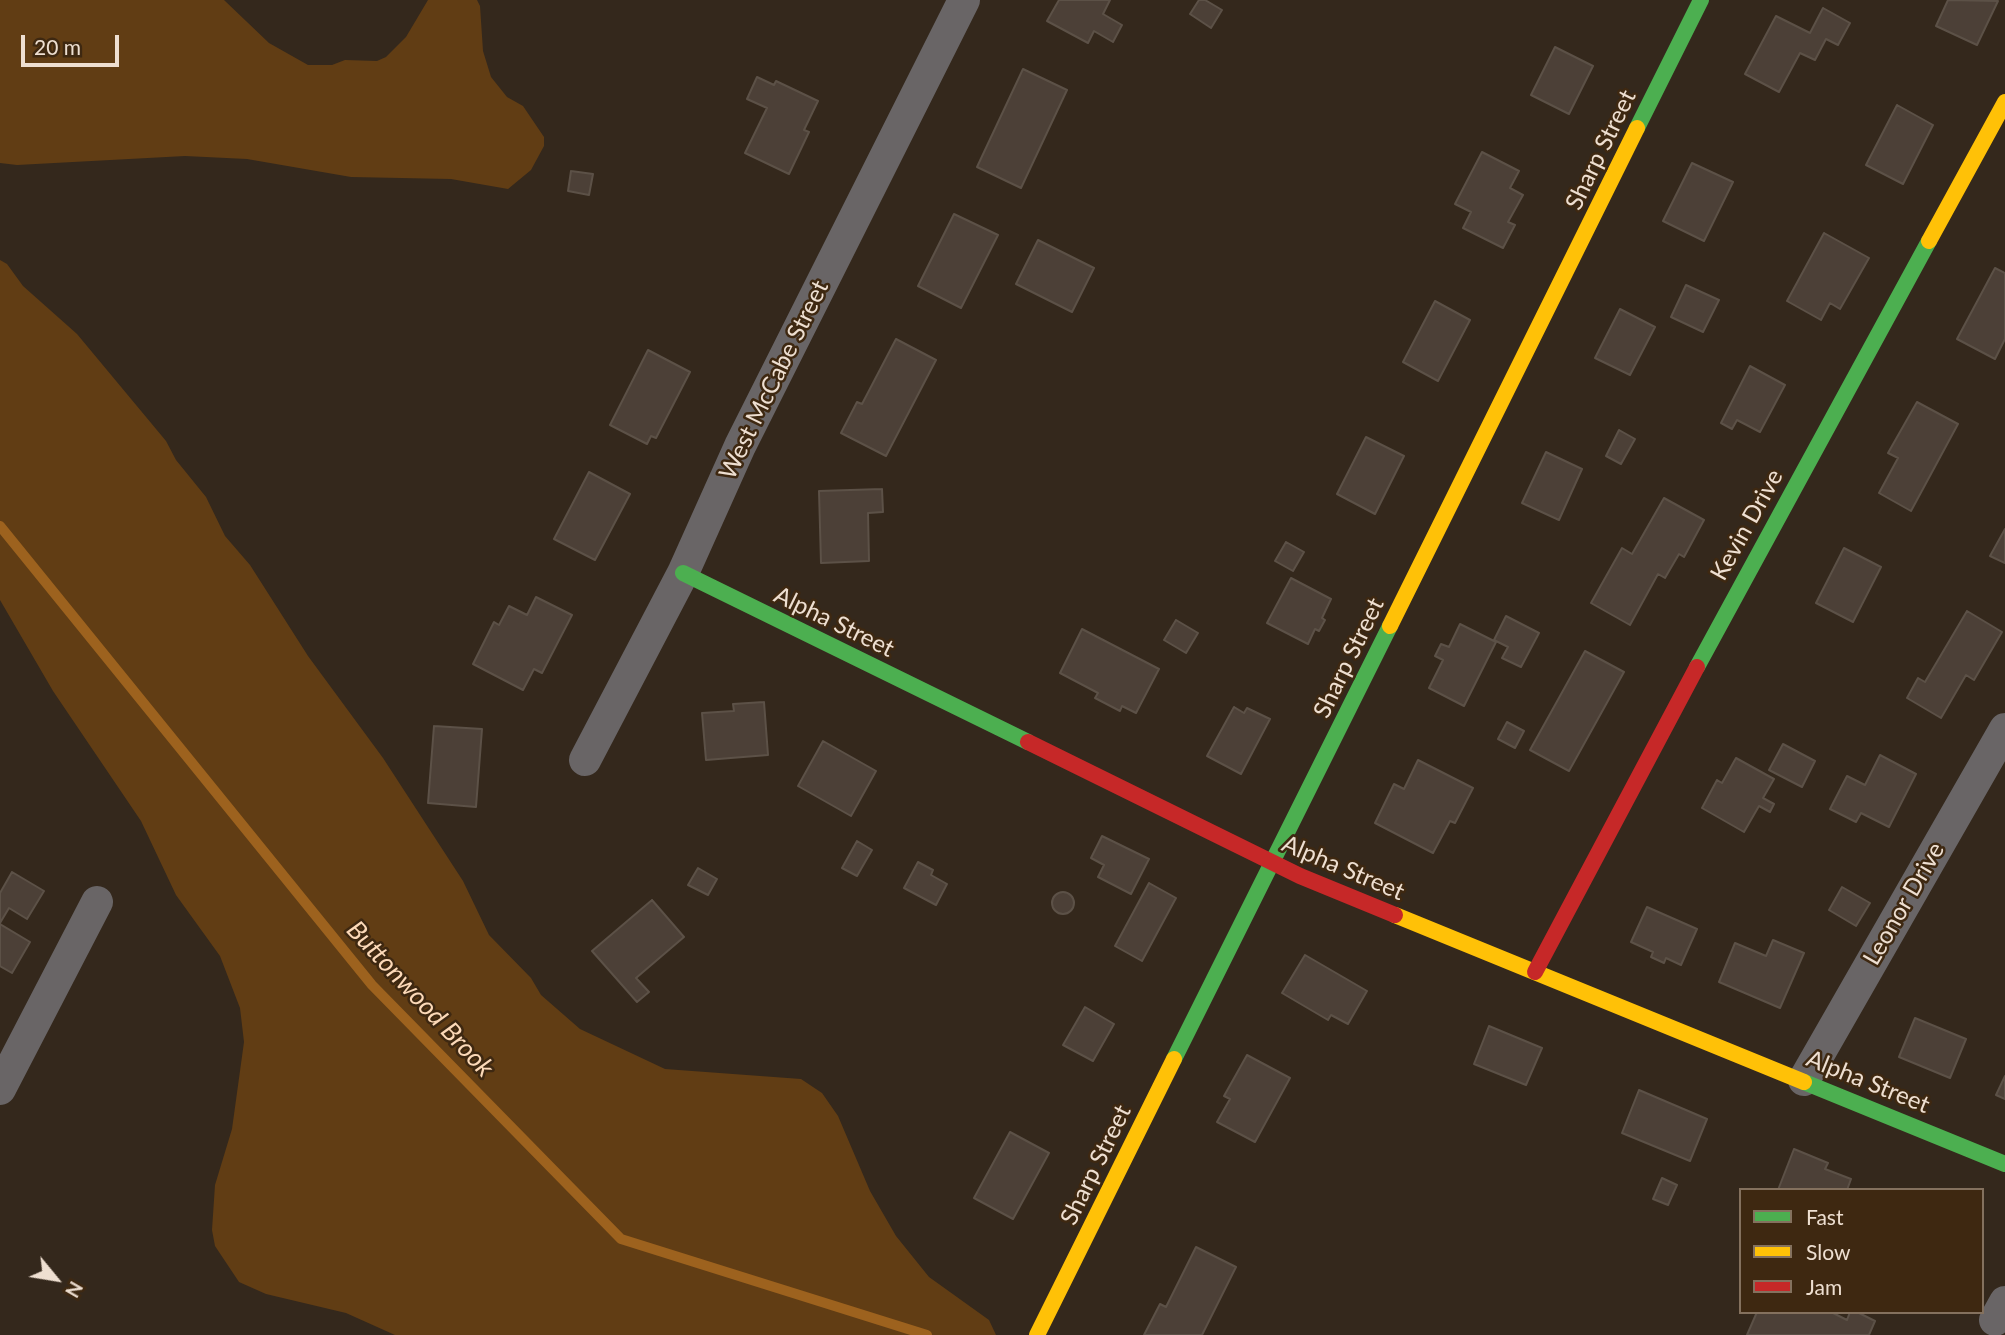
<!DOCTYPE html>
<style>
body{margin:0}
#map{position:relative;width:2005px;height:1335px;overflow:hidden;background:#34281c;font-family:Lato,sans-serif}
canvas{display:block}
.legend{position:absolute;left:1739px;top:1188px;width:245px;height:126px;box-sizing:border-box;background:#3e2811;border:2px solid #84715e;margin:0;padding:9px 12px;list-style:none;font-size:21px;color:#eedfd1}
.legend li{display:flex;align-items:center;gap:14px;height:35px}
.legend b{width:35px;border:2px solid #84715e}
.north{position:absolute;left:21px;top:1244px;width:70px;height:70px;-webkit-text-stroke:5px #3e2811;paint-order:stroke;rotate:120deg;font-size:19px;font-weight:700;line-height:28px;text-align:center;color:#eedfd1}
.north::after{content:'';display:block;margin:auto;width:24px;height:32px;background:#eedfd1;clip-path:polygon(50% 0,100% 100%,50% 72%,0 100%)}
.scale{position:absolute;left:21px;top:35px;width:98px;height:32px;box-sizing:border-box;border:4px solid #eedfd1;border-top:0;padding-left:9px;font-size:21px;line-height:24px;white-space:nowrap;color:#eedfd1;-webkit-text-stroke:5px #3e2811;paint-order:stroke}
</style>
<div id="map">
<canvas width="2005" height="1335"></canvas>
<ul class="legend">
<li><b style="height:9px;background:#4caf50"></b>Fast</li>
<li><b style="height:9px;background:#ffc107"></b>Slow</li>
<li><b style="height:9px;background:#c62828"></b>Jam</li>
</ul>
<div class="north">N</div>
<div class="scale">20 m</div>
</div>
<script>
const c = document.querySelector('canvas').getContext('2d');
c.lineJoin = 'round';
function paint(path, color) {
  c.fillStyle = color;
  c.fill(path, 'evenodd');
}
function toPath(rows) {
  const path = new Path2D();
  for (const r of rows) {
    if (r.length === 3) {
      path.moveTo(r[0] + r[2], r[1]);
      path.arc(r[0], r[1], r[2], 0, 2 * Math.PI);
      continue;
    }
    path.moveTo(r[0], r[1]);
    for (let i = 2; i < r.length; i += 2) path.lineTo(r[i], r[i + 1]);
  }
  return path;
}
function trace(path, color, width, dash) {
  c.strokeStyle = color;
  c.lineWidth = width;
  c.lineCap = dash ? 'butt' : 'round';
  c.setLineDash(dash || []);
  c.stroke(path);
}
function label(font, color, halo, rows, align = 'center') {
  c.font = font + ' Lato,sans-serif';
  c.lineWidth = 5;
  c.setLineDash([]);
  c.textBaseline = 'middle';
  c.strokeStyle = halo;
  c.fillStyle = color;
  for (const [text, x, y, turn = 0] of rows) {
    c.save();
    c.translate(x, y);
    c.rotate((+turn || 0) * Math.PI / 180);
    c.textAlign = isNaN(turn) ? turn : align;
    if (halo) c.strokeText(text, 0, 0);
    c.fillText(text, 0, 0);
    c.restore();
  }
}
paint(toPath([
 [0,0,224,0,269,43,308,65,332,65,345,60,377,61,386,57,406,37,428,0,477,0,480,6,483,51,491,77,507,97,523,106,544,137,544,146,531,170,508,189,451,179,351,177,247,159,185,156,17,165,0,163],
 [0,260,7,264,23,286,77,334,166,441,176,460,206,497,225,536,250,565,308,656,383,758,463,881,489,935,531,978,541,995,580,1029,665,1069,801,1079,822,1093,838,1116,870,1191,896,1236,929,1277,989,1320,996,1335,395,1335,346,1313,266,1294,239,1282,215,1246,212,1230,215,1185,232,1129,244,1042,240,1008,220,956,176,895,141,821,53,691,0,600]
]), '#613d14');
trace(toPath([
 [0,526,372,985,621,1239,927,1335]
]), '#9d621e', 10);
const building = toPath([
 [1059,0,1110,0,1103,14,1122,25,1113,42,1094,31,1088,43,1047,21,1059,0],
 [1199,0,1205,0,1222,10,1211,28,1190,14,1199,0],
 [1948,0,1998,1,1977,45,1936,26,1948,0],
 [1823,8,1850,23,1838,45,1826,39,1815,60,1800,53,1779,92,1745,74,1776,16,1810,33,1823,8],
 [1555,47,1593,66,1569,114,1531,95,1555,47],
 [1023,69,1067,90,1021,188,977,167,1023,69],
 [757,77,774,85,776,81,818,101,804,130,809,132,789,174,745,153,767,108,747,99,757,77],
 [1897,105,1933,125,1903,184,1866,165,1897,105],
 [1482,152,1519,171,1510,188,1523,195,1508,222,1515,225,1503,248,1463,228,1471,212,1455,204,1482,152],
 [1692,163,1733,182,1704,241,1663,221,1692,163],
 [571,171,593,174,589,195,568,191,571,171],
 [954,214,998,235,961,308,918,286,954,214],
 [1824,233,1869,258,1840,309,1830,303,1821,320,1787,301,1824,233],
 [1038,240,1094,268,1072,312,1016,284,1038,240],
 [1995,268,2005,273,2005,339,1995,359,1957,339,1995,268],
 [1686,285,1719,300,1703,332,1671,317,1686,285],
 [1435,301,1470,320,1438,381,1403,362,1435,301],
 [1620,309,1655,327,1630,375,1595,358,1620,309],
 [896,339,936,360,886,456,841,433,857,402,862,404,896,339],
 [648,350,690,372,656,438,651,436,647,444,610,425,648,350],
 [1750,366,1785,385,1760,432,1737,420,1732,429,1721,423,1750,366],
 [1917,402,1958,424,1911,511,1879,493,1898,458,1888,453,1917,402],
 [1619,430,1635,439,1621,464,1606,456,1619,430],
 [1366,437,1404,456,1375,514,1337,494,1366,437],
 [1546,452,1582,469,1559,520,1522,503,1546,452],
 [589,472,630,494,595,560,554,539,589,472],
 [882,489,883,512,868,513,869,561,821,563,819,491,882,489],
 [1664,498,1704,520,1684,557,1679,554,1665,578,1658,574,1630,625,1591,603,1622,548,1632,554,1664,498],
 [2005,529,2005,563,1990,556,2005,529],
 [1286,542,1304,552,1293,571,1275,561,1286,542],
 [1844,548,1881,567,1853,622,1816,603,1844,548],
 [1291,578,1331,599,1322,618,1325,620,1319,631,1315,629,1308,644,1267,623,1291,578],
 [536,597,572,615,542,673,534,669,523,690,473,664,494,622,499,625,509,606,527,615,536,597],
 [1967,611,2002,632,1974,680,1966,675,1941,718,1907,698,1918,678,1925,682,1967,611],
 [1506,616,1539,633,1521,667,1502,658,1508,647,1494,640,1506,616],
 [1176,620,1198,633,1186,653,1164,640,1176,620],
 [1460,624,1496,642,1464,706,1429,688,1443,660,1435,656,1441,644,1449,647,1460,624],
 [1082,629,1159,669,1136,713,1122,706,1120,711,1095,698,1098,693,1060,673,1082,629],
 [1585,651,1624,672,1569,771,1530,750,1585,651],
 [764,702,768,755,706,760,702,713,734,711,733,704,764,702],
 [1234,707,1244,713,1247,708,1270,719,1241,774,1207,756,1234,707],
 [1507,722,1524,731,1515,748,1498,739,1507,722],
 [434,726,482,729,476,807,428,803,434,726],
 [823,741,876,771,851,816,798,786,823,741],
 [1783,744,1815,761,1802,787,1769,770,1783,744],
 [1880,755,1916,774,1889,827,1861,813,1856,822,1830,809,1847,776,1865,785,1880,755],
 [1736,758,1774,779,1763,798,1774,804,1770,812,1759,806,1744,832,1702,808,1717,780,1722,783,1736,758],
 [1418,760,1473,788,1455,823,1450,821,1433,853,1375,823,1394,784,1404,789,1418,760],
 [1102,836,1149,859,1131,894,1098,877,1104,865,1091,858,1102,836],
 [857,841,872,850,857,876,842,868,857,841],
 [918,862,933,870,931,875,947,884,936,905,904,888,918,862],
 [698,868,717,879,708,895,688,885,698,868],
 [12,872,44,891,27,919,9,908,0,923,0,893,12,872],
 [1149,883,1176,898,1142,961,1115,946,1149,883],
 [1842,887,1870,903,1856,926,1829,910,1842,887],
 [1063,903,11],
 [652,900,684,937,636,978,649,992,637,1002,592,951,652,900],
 [1647,907,1697,929,1681,965,1666,958,1664,963,1651,957,1653,952,1631,942,1647,907],
 [0,924,30,942,12,973,0,966,0,924],
 [1773,940,1804,953,1780,1008,1719,982,1735,943,1766,956,1773,940],
 [1305,955,1367,991,1348,1024,1331,1015,1328,1020,1282,993,1305,955],
 [1085,1007,1114,1024,1093,1061,1063,1045,1085,1007],
 [1915,1018,1966,1039,1950,1078,1899,1057,1915,1018],
 [1489,1026,1542,1048,1526,1085,1474,1064,1489,1026],
 [1247,1055,1290,1078,1255,1142,1217,1122,1230,1099,1224,1096,1247,1055],
 [2005,1076,2005,1099,1996,1095,2005,1076],
 [1639,1090,1707,1119,1690,1161,1622,1133,1639,1090],
 [1010,1132,1049,1153,1013,1219,974,1198,1010,1132],
 [1794,1149,1828,1163,1825,1169,1851,1179,1847,1190,1778,1190,1794,1149],
 [1662,1178,1677,1185,1668,1205,1653,1199,1662,1178],
 [1196,1247,1236,1267,1202,1335,1144,1335,1160,1304,1166,1307,1196,1247],
 [1757,1312,1831,1312,1847,1320,1850,1312,1857,1312,1875,1321,1869,1335,1747,1335,1757,1312]
]);
paint(building, '#4c4037');
trace(building, '#5c5147', 2);
trace(toPath([
 [585,760,683,573,740,446,964,0],
 [1804,1080,2005,729],
 [0,1089,97,902],
 [1995,1320,2005,1302]
]), '#696566', 32);
trace(toPath([
 [1637,128,1701,0],
 [683,573,1028,742],
 [1697,667,1929,241],
 [1174,1059,1390,626],
 [1804,1082,2005,1164]
]), '#4caf50', 16);
trace(toPath([
 [1929,241,2005,102],
 [1390,626,1637,128],
 [1395,915,1804,1082],
 [1037,1335,1174,1059]
]), '#ffc107', 16);
trace(toPath([
 [1028,742,1300,876,1395,915],
 [1535,972,1697,667]
]), '#c62828', 16);
label('24px', '#eedfd1', '#3e2811', [
 ["Sharp Street",1601,150,-64],
 ["West McCabe Street",774,380,-64],
 ["Kevin Drive",1747,525,-61],
 ["Alpha Street",834,622,26],
 ["Sharp Street",1349,658,-64],
 ["Alpha Street",1343,868,23],
 ["Leonor Drive",1904,904,-60],
 ["Alpha Street",1868,1082,22],
 ["Sharp Street",1096,1165,-64]
]);
label('italic 26px', '#fcd9b8', '#3e2811', [
 ["Buttonwood Brook",420,999,47]
]);
</script>
